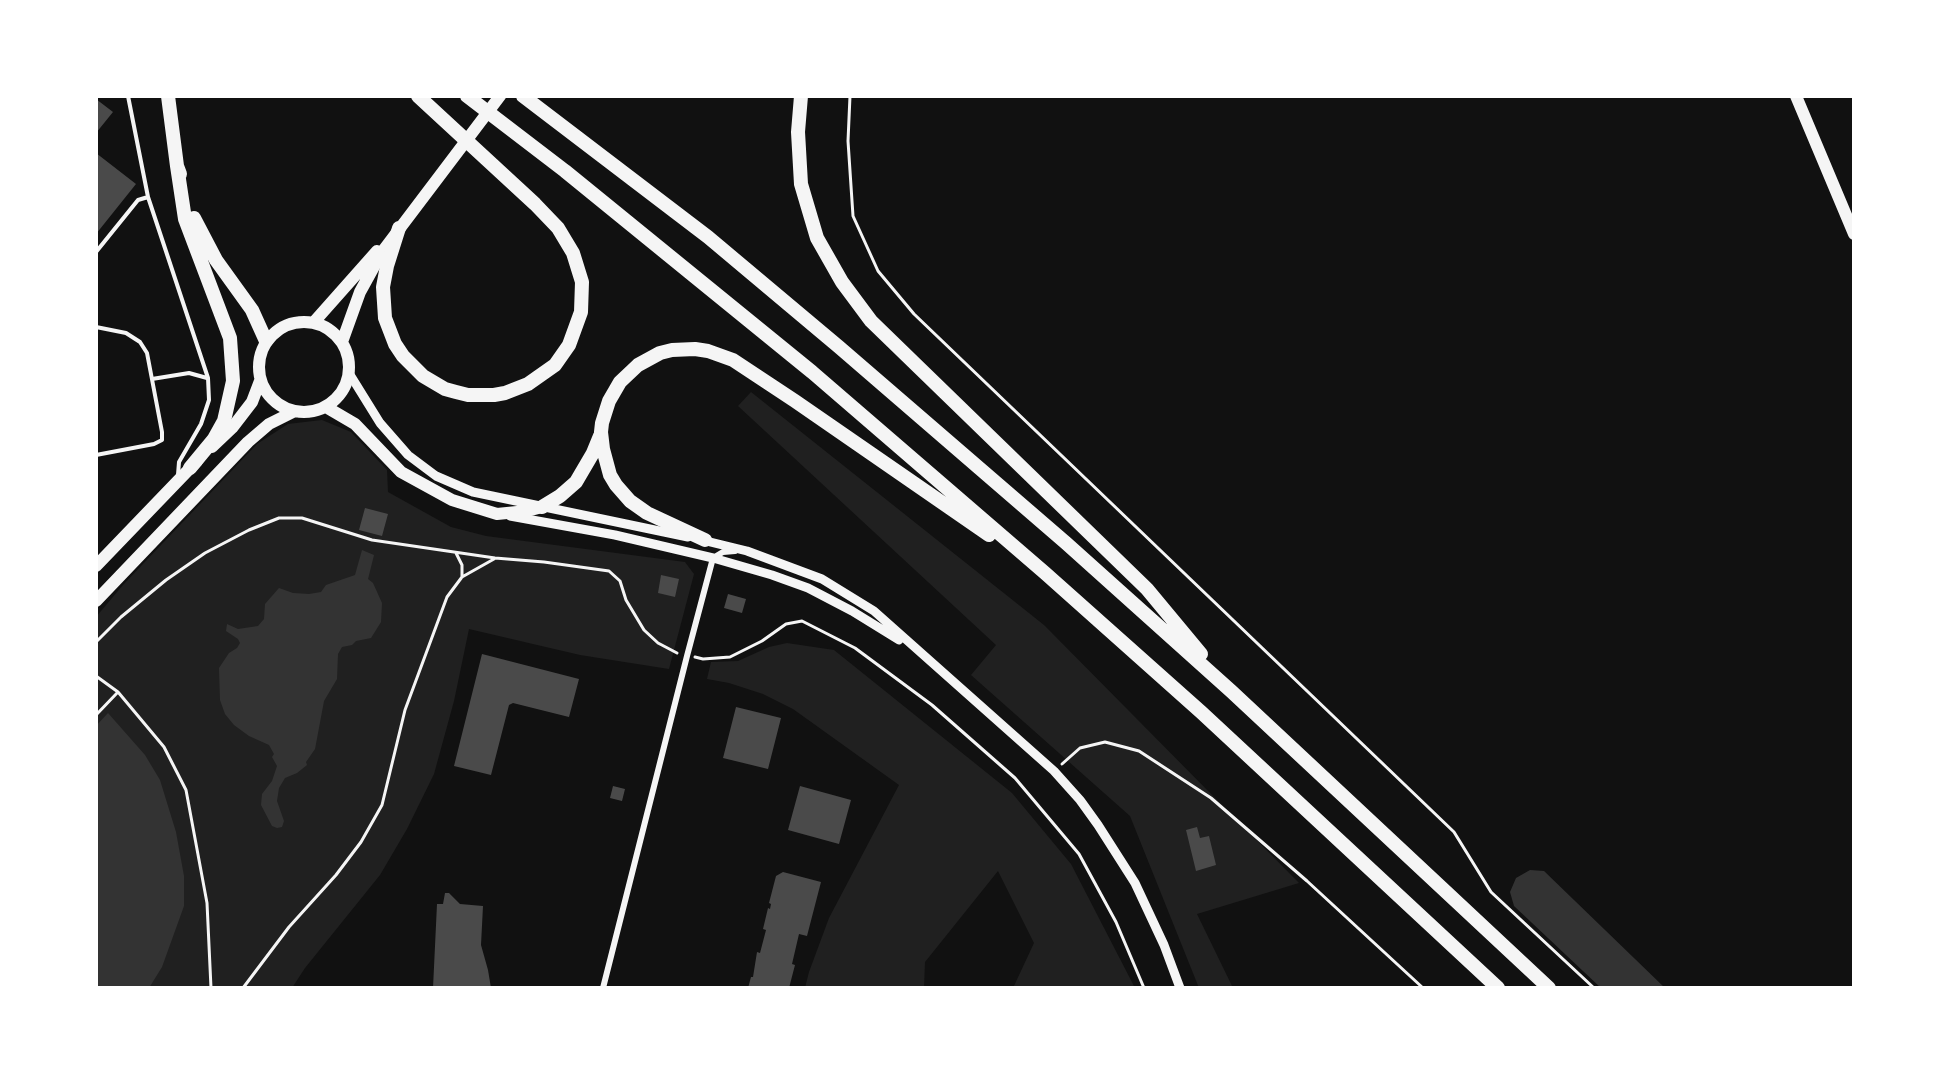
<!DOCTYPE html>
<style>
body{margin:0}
#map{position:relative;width:1950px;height:1084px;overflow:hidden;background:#111;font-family:Poppins,sans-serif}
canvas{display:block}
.frame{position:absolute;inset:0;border:98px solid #fff;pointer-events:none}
</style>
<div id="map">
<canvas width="1950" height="1084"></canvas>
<div class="frame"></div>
</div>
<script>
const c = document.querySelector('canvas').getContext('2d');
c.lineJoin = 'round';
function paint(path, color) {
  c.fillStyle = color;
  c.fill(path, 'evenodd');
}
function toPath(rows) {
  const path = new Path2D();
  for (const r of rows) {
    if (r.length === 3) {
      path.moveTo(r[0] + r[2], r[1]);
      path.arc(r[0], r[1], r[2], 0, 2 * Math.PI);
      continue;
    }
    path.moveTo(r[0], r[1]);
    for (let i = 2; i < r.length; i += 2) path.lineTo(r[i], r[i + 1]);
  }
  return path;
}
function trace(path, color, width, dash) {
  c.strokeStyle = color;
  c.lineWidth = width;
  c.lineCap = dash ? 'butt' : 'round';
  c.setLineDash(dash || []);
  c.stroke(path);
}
paint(toPath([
 [751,392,1044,625,1299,883,1197,914,1233,988,1199,988,1130,816,971,675,996,645,738,406],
 [322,420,351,432,387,470,388,492,451,527,486,536,685,562,694,574,669,669,580,655,469,629,454,701,434,774,407,829,380,875,305,968,292,988,96,988,96,617,123,585,257,444,288,424],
 [787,643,834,650,1012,793,1071,864,1135,988,1013,988,1034,943,998,871,925,962,924,988,805,988,809,972,829,918,899,785,793,709,763,694,729,683,707,679,711,662,738,661,769,647]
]), '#202020');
paint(toPath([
 [362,550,374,555,368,579,373,583,382,603,381,622,371,638,356,641,352,645,342,647,338,654,337,679,324,701,315,749,306,762,307,765,297,773,285,778,279,788,277,801,284,821,282,827,277,828,272,826,261,805,262,794,272,781,277,766,272,757,274,754,269,745,249,736,234,725,225,714,220,700,219,668,229,653,237,648,240,643,238,639,226,631,227,624,238,629,258,626,264,619,265,604,279,588,293,593,309,594,321,592,326,585,355,575],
 [108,713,145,755,160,780,176,832,184,876,184,906,162,967,149,988,96,988,96,726],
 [1530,870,1544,871,1665,988,1601,988,1514,906,1510,892,1516,878]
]), '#333');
paint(toPath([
 [96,99,113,112,96,133],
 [96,153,136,184,96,234],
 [365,508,388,514,382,536,359,530],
 [661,575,679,579,675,597,658,593],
 [728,594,746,599,742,613,724,608],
 [482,654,579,679,569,717,513,703,509,705,491,775,454,766],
 [736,707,781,718,768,769,723,758],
 [613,786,625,789,622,801,610,798],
 [800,786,851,800,839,844,788,830],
 [1197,827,1200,838,1209,836,1216,865,1196,871,1186,830],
 [783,872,821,882,807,936,799,934,792,964,795,965,789,988,748,988,751,977,753,977,757,952,760,953,766,930,763,929,768,908,770,909,771,904,769,903,776,876],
 [445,893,449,893,460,904,483,906,481,945,488,970,491,988,433,988,437,904,443,904]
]), '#4a4a4a');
trace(toPath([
 [850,96,848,141,853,216,878,271,914,314,1454,832,1491,892,1594,988],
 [456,553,462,565,462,577],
 [96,642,121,617,166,580,205,553,249,530,279,518,302,518,372,540,495,558,544,562,609,571,620,581,626,600,644,630,658,643,677,653],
 [695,657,703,659,730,657,762,641,786,624,802,621,855,648,932,705,1015,778,1079,854,1116,922,1144,988],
 [96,676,118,692,164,747,186,790,207,903,211,988],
 [96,715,118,692],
 [1062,764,1080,748,1105,742,1139,751,1211,798,1307,881,1423,988],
 [243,988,289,927,336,875,361,842,382,805,405,710,447,597,462,577,494,559]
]), '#f5f5f5', 3);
trace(toPath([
 [128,96,148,197,208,378,209,400,201,424,179,462,178,475],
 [96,252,138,200,148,197],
 [96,327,126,333,140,342,147,353,162,432,162,440,154,444,96,455],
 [152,379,189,373,207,378]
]), '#f5f5f5', 4);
trace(toPath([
 [603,988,687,656,713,558,723,552,735,551]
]), '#f5f5f5', 6);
trace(toPath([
 [349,373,380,423,408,455,436,476,473,492,688,537],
 [510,516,615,535,713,558,772,575,808,588,852,611,899,640],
 [702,540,747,551,822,579,874,611,1054,771,1080,800,1098,825,1135,883,1164,945,1180,988]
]), '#f5f5f5', 9);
trace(toPath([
 [1796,96,1854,234],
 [304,367,45],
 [314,322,377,251],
 [342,342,360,292,382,252,500,96],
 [326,407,355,424,401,472,452,500,497,514,527,511,542,507],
 [212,447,232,428,252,402,260,381],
 [96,566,197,461],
 [96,601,248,442,269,424,295,411]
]), '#f5f5f5', 12);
trace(toPath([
 [168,96,177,166,180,174],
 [467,96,565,171,812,372,1045,573,1201,712,1498,988],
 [523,96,708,237,839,347,1066,543,1231,691,1549,988],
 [801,96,798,132,801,184,817,238,842,282,871,321,1147,589,1201,654],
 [177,166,185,219,230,338,233,381,224,421,214,439,190,468],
 [194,218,216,260,252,310,266,341],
 [399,228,387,266,383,287,385,318,395,344,403,356,423,376,445,389,456,392,468,395,494,395,505,393,528,384,555,365,569,345,581,312,582,282,573,253,558,228,535,204,418,96],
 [542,507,560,496,576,482,593,453,600,436],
 [705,540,647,513,630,501,616,485,610,475,603,449,601,432,602,423,609,401,620,382,638,365,660,353,672,350,695,349,708,351,733,360,795,401,989,535]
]), '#f5f5f5', 14);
</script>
